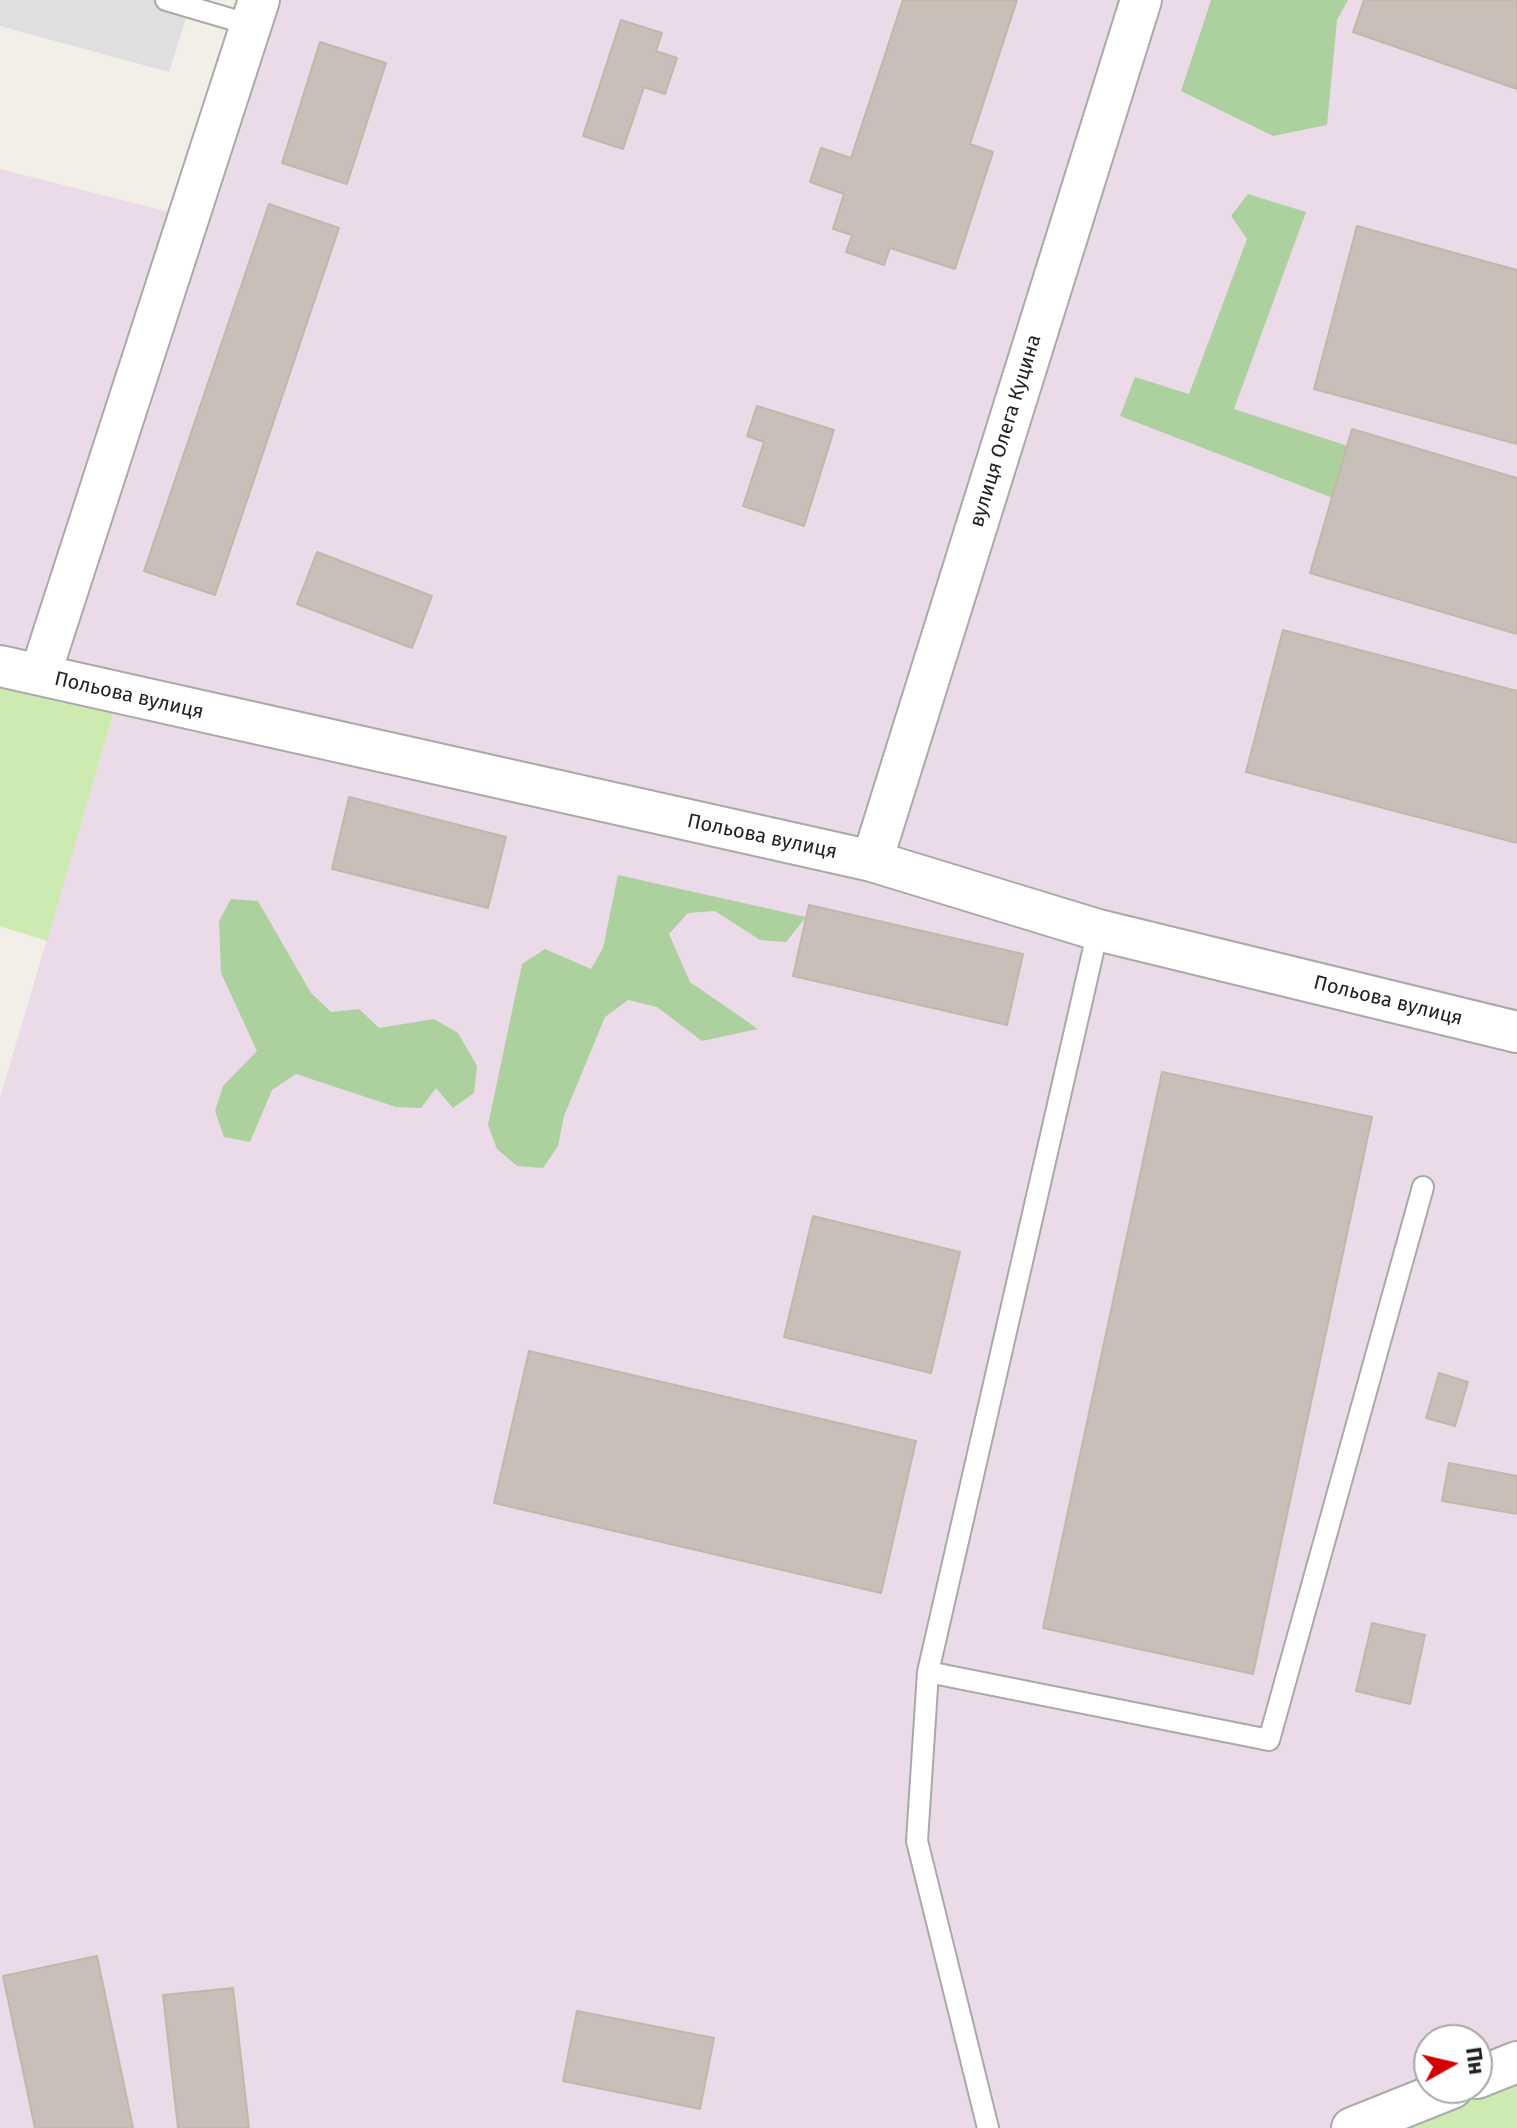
<!DOCTYPE html>
<meta charset="utf-8">
<style>
body{margin:0}
#map{position:relative;width:1517px;height:2128px;overflow:hidden;background:#f2efe9;font-family:"Fira Sans",sans-serif}
canvas{display:block}
.north{position:absolute;left:1413px;top:2024px;width:80px;height:80px;box-sizing:border-box;background:#fff;border:2px solid #a7a7a7;border-radius:50%;rotate:82deg;font-size:22px;font-weight:700;line-height:32px;text-align:center;color:#222}
.north::after{content:'';display:block;margin:auto;width:28px;height:36px;background:#d40000;clip-path:polygon(50% 0,100% 100%,50% 72%,0 100%)}
</style>
<div id="map">
<canvas width="1517" height="2128"></canvas>
<div class="north">Пн</div>
</div>
<script>
const c = document.querySelector('canvas').getContext('2d');
c.lineJoin = 'round';
function paint(path, color) {
  c.fillStyle = color;
  c.fill(path, 'evenodd');
}
function toPath(rows) {
  const path = new Path2D();
  for (const r of rows) {
    path.moveTo(r[0], r[1]);
    for (let i = 2; i < r.length; i += 2) path.lineTo(r[i], r[i + 1]);
  }
  return path;
}
function trace(path, color, width, dash) {
  c.strokeStyle = color;
  c.lineWidth = width;
  c.lineCap = dash ? 'butt' : 'round';
  c.setLineDash(dash || []);
  c.stroke(path);
}
function label(font, color, halo, rows, align = 'center') {
  c.font = font + ' "Fira Sans",sans-serif';
  c.lineWidth = 8;
  c.setLineDash([]);
  c.textBaseline = 'middle';
  c.strokeStyle = halo;
  c.fillStyle = color;
  for (const [text, x, y, turn = 0] of rows) {
    c.save();
    c.translate(x, y);
    c.rotate((+turn || 0) * Math.PI / 180);
    c.textAlign = isNaN(turn) ? turn : align;
    if (halo) c.strokeText(text, 0, 0);
    c.fillText(text, 0, 0);
    c.restore();
  }
}
paint(toPath([
 [0,0,192,0,169,72,0,26]
]), '#e0dfdf');
paint(toPath([
 [259,0,1517,0,1517,2062,1477,2078,1477,2040,1429,2040,1429,2088,1352,2128,0,2128,0,1098,119,695,0,666,0,169,189,217]
]), '#ebdbe8');
paint(toPath([
 [0,667,119,694,47,941,0,926],
 [1517,2062,1517,2128,1352,2128]
]), '#cdebb0');
paint(toPath([
 [1211,0,1348,0,1337,20,1327,125,1273,136,1181,91],
 [1248,194,1306,212,1234,409,1517,501,1346,503,1120,416,1135,377,1189,394,1247,239,1231,216],
 [618,875,806,917,786,942,760,940,715,911,688,913,669,934,690,982,758,1029,702,1041,657,1007,628,1000,605,1017,564,1116,558,1146,543,1168,517,1166,497,1149,488,1125,522,964,545,949,591,969,603,948],
 [231,899,258,901,311,993,331,1012,359,1009,379,1028,434,1019,458,1033,477,1066,474,1093,453,1108,436,1088,421,1108,396,1107,296,1074,272,1090,250,1142,224,1137,215,1111,223,1086,257,1051,221,973,219,921]
]), '#add19e');
const building = toPath([
 [903,0,1017,0,970,144,993,152,955,269,890,248,884,265,846,252,852,235,833,229,844,194,810,182,821,148,851,158,903,0],
 [1364,0,1517,0,1517,89,1353,32,1364,0],
 [621,20,662,33,656,51,677,58,665,94,644,87,623,149,583,136,621,20],
 [320,42,386,63,347,184,282,163,320,42],
 [269,204,339,228,215,595,144,571,269,204],
 [1357,226,1517,270,1517,444,1314,389,1357,226],
 [757,406,834,430,804,526,743,506,764,442,747,436,757,406],
 [1352,429,1517,478,1517,634,1310,573,1352,429],
 [317,552,432,596,412,648,297,604,317,552],
 [1283,630,1517,691,1517,843,1246,772,1283,630],
 [349,797,506,837,488,908,332,869,349,797],
 [809,905,1023,954,1007,1025,793,976,809,905],
 [1162,1072,1372,1117,1253,1674,1043,1628,1162,1072],
 [813,1216,960,1252,931,1373,784,1337,813,1216],
 [529,1351,916,1441,881,1593,494,1503,529,1351],
 [1439,1373,1468,1382,1455,1426,1426,1418,1439,1373],
 [1449,1463,1517,1476,1517,1514,1442,1501,1449,1463],
 [1372,1623,1425,1635,1410,1704,1356,1691,1372,1623],
 [97,1956,133,2128,35,2128,3,1976,97,1956],
 [233,1988,249,2128,178,2128,163,1995,233,1988],
 [577,2011,714,2038,700,2109,563,2081,577,2011]
]);
paint(building, '#c7bfb8');
trace(building, '#c4b6ab', 2);
const lane = toPath([
 [166,0,251,25],
 [928,1672,1269,1740,1423,1187],
 [988,2128,917,1841,928,1672,1098,930]
]);
const street = toPath([
 [0,666,872,861,1098,930,1517,1032],
 [40,675,259,0],
 [872,861,1141,0],
 [1477,2078,1517,2062],
 [1352,2128,1452,2088]
]);
trace(lane, '#a9a9a9', 24);
trace(street, '#a9a9a9', 44);
trace(lane, '#fff', 20);
trace(street, '#fff', 40);
label('20px', '#222', '#fff', [
 ["вулиця Олега Куцина",1006,431,-73],
 ["Польова вулиця",129,696,13],
 ["Польова вулиця",762,837,12],
 ["Польова вулиця",1388,1001,14]
]);
</script>
